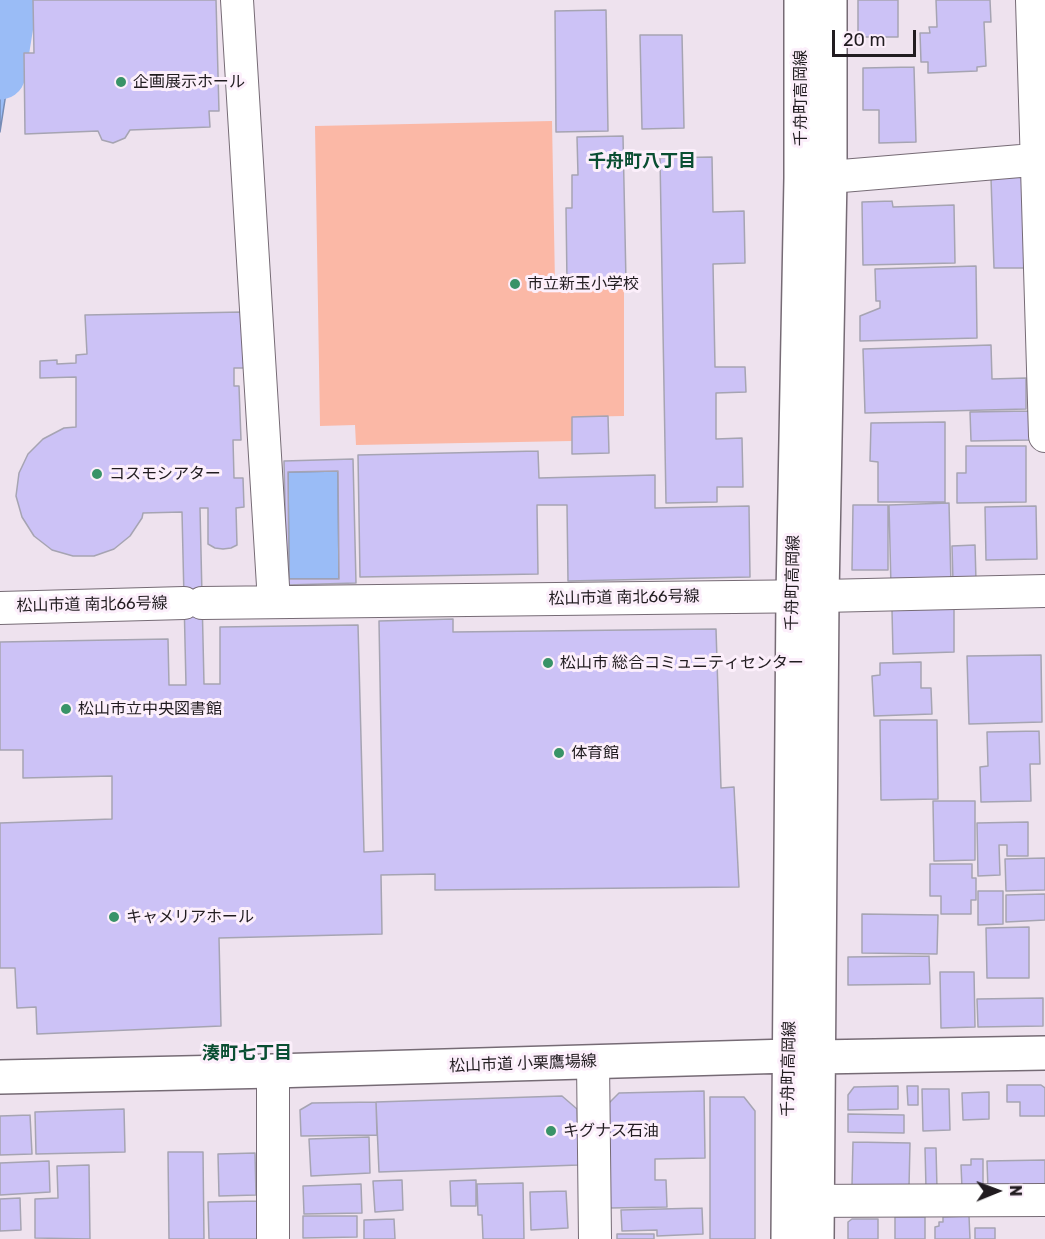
<!DOCTYPE html>
<html>
<head>
<meta charset="utf-8">
<style>
  body { margin:0 }
  #map { position:relative; width:1045px; height:1239px; overflow:hidden; background:#eee2ee; font-family:Rubik,sans-serif }
  canvas { display:block }
  .north { position:absolute; left:967px; top:1161px; width:60px; height:60px; -webkit-text-stroke:4px #fceffb; paint-order:stroke; rotate:89deg; font-size:16px; font-weight:700; line-height:24px; text-align:center; color:#211c20 }
  .north::after { content:''; display:block; margin:auto; width:21px; height:27px; background:#211c20; clip-path:polygon(50% 0,100% 100%,50% 72%,0 100%) }
  .scale { position:absolute; left:832px; top:30px; width:84px; height:27px; box-sizing:border-box; border:3px solid #211c20; border-top:0; padding-left:8px; font-size:18px; line-height:21px; white-space:nowrap; color:#211c20; -webkit-text-stroke:4px #fceffb; paint-order:stroke }
</style>
</head>
<body>
<div id="map">
<canvas width="1045" height="1239"></canvas>
<div class="north">N</div>
<div class="scale">20 m</div>
</div>
<script>
const g = document.querySelector('canvas').getContext('2d');
g.lineJoin = 'round';
function fill(path, color) { g.fillStyle = color; g.fill(path, 'evenodd'); }
const shape = rows => new Path2D(rows.map(r => 'M' + r).join(''));
function trace(path, color, width, dash) { g.strokeStyle = color; g.lineWidth = width; g.lineCap = dash ? 'butt' : 'round'; g.setLineDash(dash || []); g.stroke(path); }
function drawText(font, color, halo, rows, align = 'center') {
  g.font = font + ' Rubik,"Noto Sans JP",sans-serif'; g.lineWidth = 6; g.setLineDash([]); g.textBaseline = 'middle'; g.strokeStyle = halo; g.fillStyle = color; for (const [text, x, y, turn = 0] of rows) {
    g.save(); g.translate(x, y); g.rotate((+turn || 0) * Math.PI / 180); g.textAlign = isNaN(turn) ? turn : align; if (halo) g.strokeText(text, 0, 0); g.fillText(text, 0, 0); g.restore();
  }
}
fill(shape([
  [552,121,555,284,624,286,624,416,572,417,572,441,356,445,355,425,320,426,315,126]
]), '#fbb8a6');
const water = shape([
  [3,2,20,3,0,132,0,18,3,2],
  [338,471,339,579,289,579,288,472,338,471]
]);
fill(water, '#9abcf6');
trace(water, '#768cb6', 1.5);
trace(shape([
  [0,74,12,0]
]), '#9abcf6', 51);
const building = shape([
  [33,0,216,0,219,111,209,111,210,127,130,130,125,138,113,143,102,140,98,131,25,134,24,53,34,53,33,0],
  [858,0,898,0,898,37,858,37,858,0],
  [936,0,990,0,991,22,984,22,986,66,977,67,977,71,928,73,928,62,921,62,920,33,930,33,929,27,937,27,936,0],
  [606,10,608,131,556,132,555,11,606,10],
  [640,35,682,35,684,128,642,129,640,35],
  [914,67,916,142,879,143,879,110,863,110,863,68,914,67],
  [623,136,626,282,567,283,566,208,572,208,572,175,578,175,577,137,623,136],
  [712,157,713,212,744,211,745,263,713,264,715,367,745,367,746,392,716,393,716,439,742,438,743,487,717,487,717,502,666,503,660,158,712,157],
  [1024,177,1026,268,994,268,991,178,1024,177],
  [892,201,893,207,954,205,955,263,863,265,862,202,892,201],
  [976,266,977,338,860,341,860,316,880,308,880,301,876,301,875,269,976,266],
  [243,312,244,368,234,368,234,386,239,386,241,440,233,440,234,478,243,478,244,507,236,508,237,545,231,548,223,549,215,548,208,544,208,508,200,508,204,684,220,684,220,627,358,625,364,852,383,851,379,621,453,619,453,632,716,629,721,788,734,787,739,887,435,890,435,874,381,875,382,934,219,938,221,1026,37,1034,36,1007,17,1008,15,968,0,968,0,823,112,819,112,776,23,778,23,750,0,750,0,642,168,639,169,685,186,685,182,512,143,513,142,518,130,536,114,549,94,556,73,556,52,550,34,536,22,517,16,496,19,473,28,454,43,439,64,428,76,427,76,377,40,378,40,361,57,360,57,364,76,363,76,355,87,354,85,315,243,312],
  [991,345,992,379,1026,378,1026,409,865,413,863,349,991,345],
  [1030,411,1031,440,971,441,970,412,1030,411],
  [608,416,609,453,572,454,572,417,608,416],
  [945,422,945,502,878,502,878,462,870,461,871,423,945,422],
  [966,446,1026,446,1026,502,957,503,957,473,966,473,966,446],
  [538,451,539,478,655,475,655,508,749,506,750,577,568,581,567,505,537,505,538,574,360,577,358,455,538,451],
  [353,459,356,583,287,585,284,461,353,459],
  [338,471,339,579,289,579,288,472,338,471],
  [949,503,951,585,891,587,889,505,949,503],
  [853,505,888,505,888,570,852,570,853,505],
  [1036,506,1037,559,986,560,985,507,1036,506],
  [975,545,976,581,953,582,952,546,975,545],
  [954,608,954,652,893,654,892,610,954,608],
  [1041,655,1042,722,969,724,967,656,1041,655],
  [921,662,921,688,931,688,932,714,874,716,872,676,880,675,880,663,921,662],
  [880,720,937,720,938,799,881,800,880,720],
  [1039,731,1040,764,1030,764,1031,801,981,802,980,767,988,766,987,732,1039,731],
  [933,801,975,801,975,860,934,861,933,801],
  [1028,822,1028,856,1007,856,1007,845,999,845,1000,875,978,876,977,823,1028,822],
  [1045,858,1045,890,1006,891,1005,859,1045,858],
  [930,864,972,864,972,878,976,878,976,900,971,900,971,914,941,914,941,896,930,896,930,864],
  [978,891,1003,891,1003,924,978,925,978,891],
  [1045,894,1045,920,1006,922,1006,895,1045,894],
  [862,914,938,915,937,954,862,953,862,914],
  [1029,927,1029,978,987,978,986,928,1029,927],
  [929,956,930,984,848,985,848,957,929,956],
  [940,972,974,972,975,1027,941,1028,940,972],
  [1043,998,1043,1026,978,1027,977,999,1043,998],
  [1007,1085,1041,1085,1045,1088,1045,1116,1020,1116,1020,1102,1007,1102,1007,1085],
  [898,1086,898,1109,848,1110,848,1095,854,1087,898,1086],
  [907,1086,918,1086,918,1105,908,1105,907,1086],
  [922,1089,949,1089,950,1130,923,1131,922,1089],
  [704,1091,705,1158,655,1159,655,1180,666,1180,667,1207,610,1208,608,1104,619,1093,704,1091],
  [989,1092,989,1119,963,1120,962,1093,989,1092],
  [562,1096,577,1109,579,1165,379,1172,376,1102,562,1096],
  [710,1097,744,1097,755,1111,755,1239,710,1239,710,1097],
  [376,1102,377,1135,301,1136,300,1110,312,1103,376,1102],
  [124,1109,125,1152,36,1154,35,1112,124,1109],
  [848,1114,904,1115,904,1133,848,1132,848,1114],
  [30,1115,32,1154,0,1155,0,1116,30,1115],
  [369,1137,370,1173,311,1176,309,1139,369,1137],
  [853,1142,910,1143,909,1187,852,1186,853,1142],
  [925,1148,936,1148,937,1189,926,1189,925,1148],
  [168,1152,203,1152,204,1239,169,1239,168,1152],
  [255,1153,256,1195,219,1196,218,1154,255,1153],
  [971,1159,983,1159,983,1188,962,1188,961,1165,971,1165,971,1159],
  [1045,1160,1045,1189,988,1190,987,1161,1045,1160],
  [49,1161,50,1192,0,1195,0,1163,49,1161],
  [89,1165,90,1239,35,1238,35,1199,58,1198,57,1166,89,1165],
  [402,1180,403,1210,375,1212,373,1181,402,1180],
  [476,1180,476,1206,451,1206,450,1181,476,1180],
  [523,1183,524,1239,483,1239,482,1215,478,1215,477,1184,523,1183],
  [361,1184,362,1213,304,1214,303,1186,361,1184],
  [566,1191,568,1228,531,1230,530,1192,566,1191],
  [20,1198,21,1230,0,1231,0,1199,20,1198],
  [259,1201,260,1239,209,1239,208,1202,259,1201],
  [702,1208,703,1234,657,1236,657,1230,622,1231,621,1210,702,1208],
  [303,1216,357,1216,357,1237,303,1238,303,1216],
  [969,1216,970,1239,935,1239,935,1227,939,1226,939,1222,943,1222,943,1217,969,1216],
  [895,1217,925,1217,925,1239,895,1239,895,1217],
  [394,1219,395,1239,364,1239,364,1220,394,1219],
  [852,1219,878,1219,878,1239,848,1239,848,1222,852,1219],
  [975,1228,995,1228,995,1239,975,1239,975,1228],
  [617,1234,654,1234,654,1239,617,1239,617,1234]
]);
fill(building, '#ccc2f6');
trace(building, '#a6a4b2', 1.5);
const minor = shape([
  [237,0,274,602],
  [1032,0,1045,436],
  [830,177,1045,159],
  [202,603,822,596,1045,591],
  [0,608,184,603],
  [593,1062,595,1239],
  [273,1071,273,1239],
  [791,1201,1045,1200]
]);
const tertiary = shape([
  [0,1077,273,1071,789,1056,818,1057,1045,1053],
  [788,1239,793,596,801,178,801,0],
  [817,1239,822,596,830,177,830,0]
]);
trace(minor, '#766b75', 34);
trace(tertiary, '#766b75', 36);
trace(minor, '#fff', 32);
trace(tertiary, '#fff', 33);
for (const [x, y, r, color] of [
  [121,82,6,"#399368"],
  [515,284,6,"#399368"],
  [97,474,6,"#399368"],
  [548,663,6,"#399368"],
  [66,709,6,"#399368"],
  [559,753,6,"#399368"],
  [114,917,6,"#399368"],
  [551,1131,6,"#399368"]
]) { const dot = new Path2D(); dot.arc(x, y, r, 0, 2 * Math.PI); g.fillStyle = color; g.fill(dot); trace(dot, '#fceffb', 2); }
drawText('16px', '#211c20', '#fceffb', [
  ["企画展示ホール",133,82],
  ["市立新玉小学校",527,284],
  ["コスモシアター",109,474],
  ["松山市 総合コミュニティセンター",560,663],
  ["松山市立中央図書館",78,709],
  ["体育館",571,753],
  ["キャメリアホール",126,917],
  ["キグナス石油",563,1131]
], 'left');
drawText('16px', '#211c20', '#fceffb', [
  ["千舟町高岡線",801,98,-90],
  ["千舟町高岡線",793,583,-89],
  ["松山市道 南北66号線",624,598,-1],
  ["松山市道 南北66号線",92,605,-1],
  ["松山市道 小栗鷹場線",523,1064,-2],
  ["千舟町高岡線",789,1069,-89]
]);
drawText('bold 18px', '#0a4e32', '#fceffb', [
  ["千舟町八丁目",642,162],
  ["湊町七丁目",247,1054]
]);
</script>
</body>
</html>
